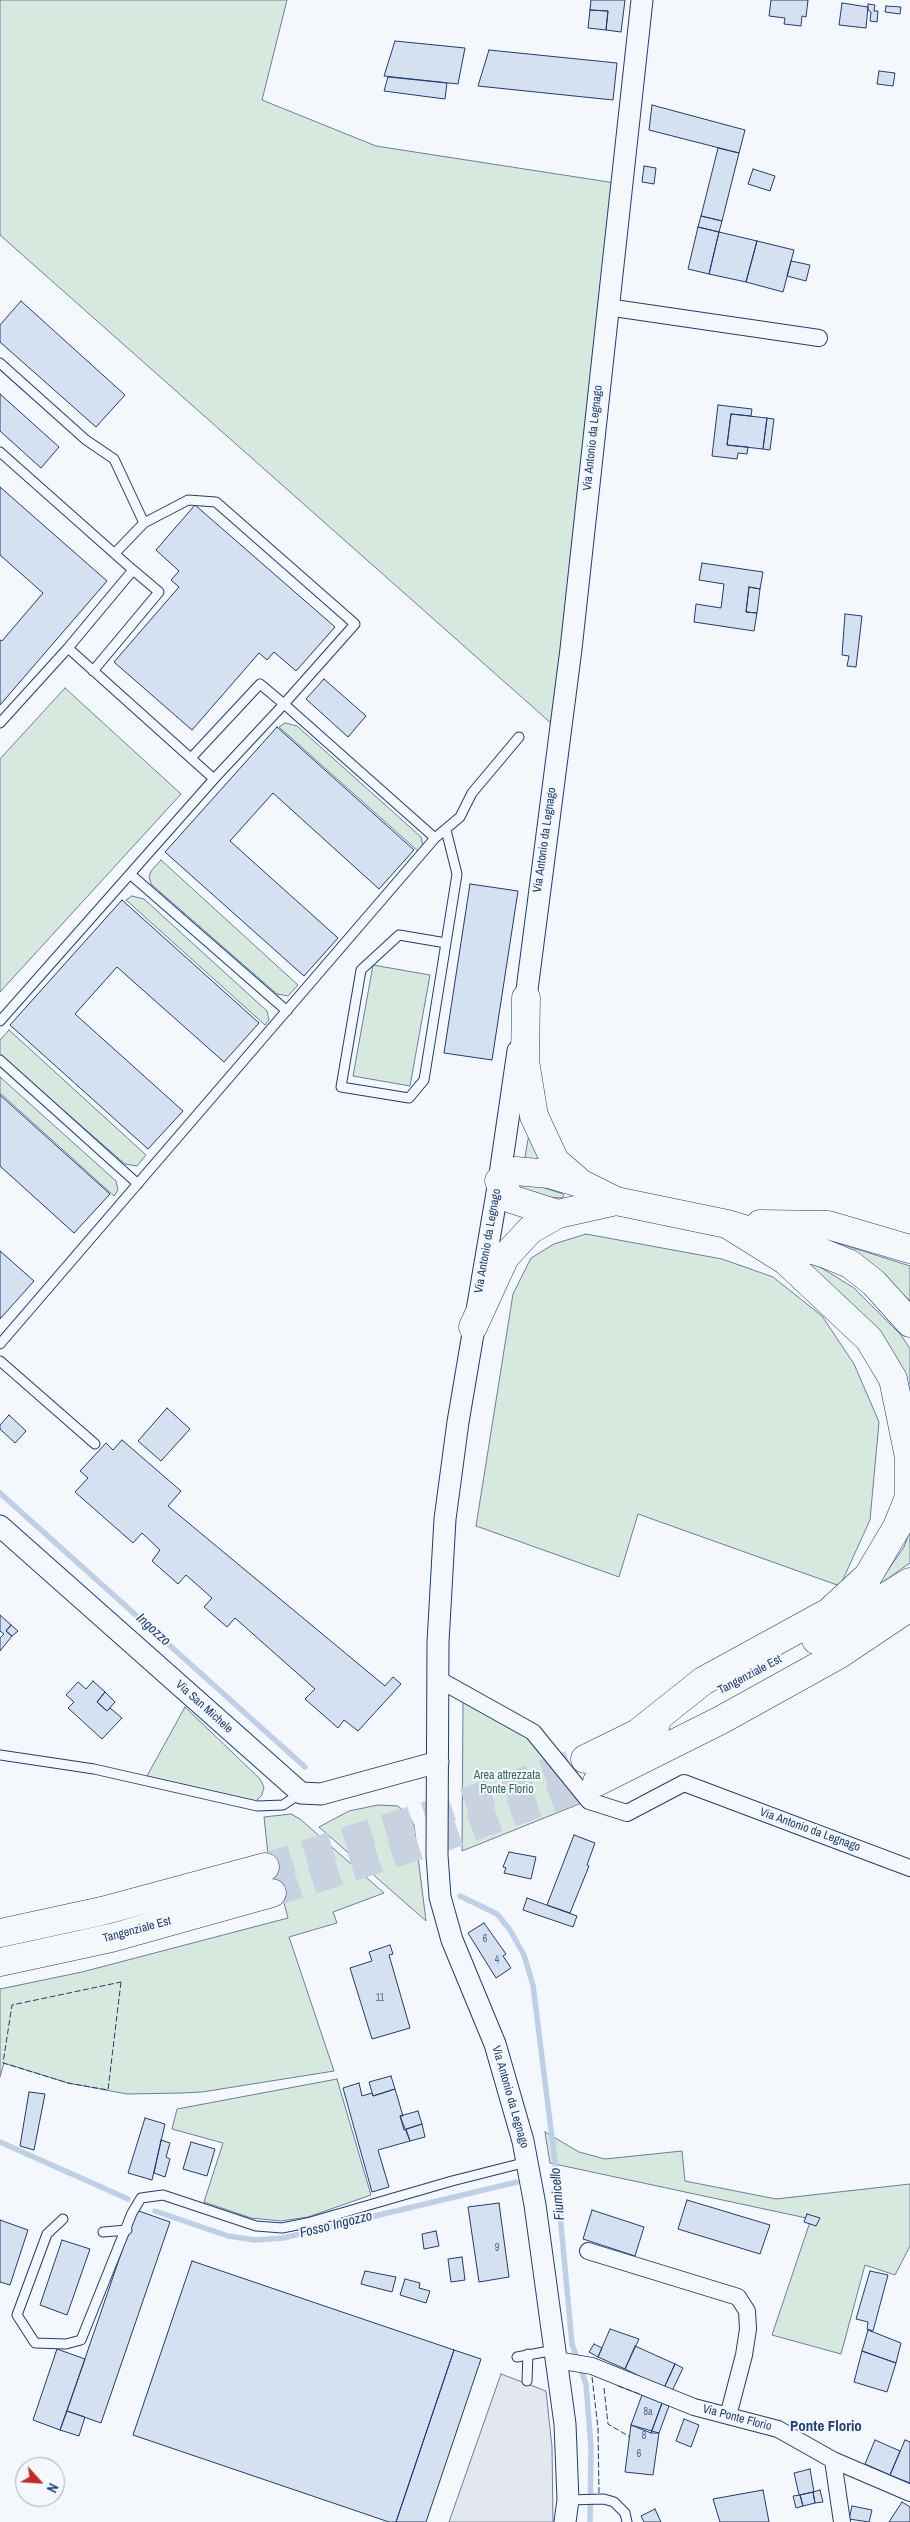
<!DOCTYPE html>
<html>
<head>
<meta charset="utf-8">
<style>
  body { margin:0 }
  #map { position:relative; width:910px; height:2522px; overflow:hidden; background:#f4f7fb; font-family:"Archivo Narrow",sans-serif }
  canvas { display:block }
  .north { position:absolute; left:15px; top:2457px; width:50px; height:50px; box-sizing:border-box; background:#f4f7fb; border:1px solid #9eadc5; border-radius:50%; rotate:116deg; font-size:14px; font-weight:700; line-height:20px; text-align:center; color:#1d3f73 }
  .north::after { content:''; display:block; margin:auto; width:18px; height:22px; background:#c62828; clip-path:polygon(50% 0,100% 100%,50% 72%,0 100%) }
</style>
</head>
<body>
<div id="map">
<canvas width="910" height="2522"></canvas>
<div class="north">N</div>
</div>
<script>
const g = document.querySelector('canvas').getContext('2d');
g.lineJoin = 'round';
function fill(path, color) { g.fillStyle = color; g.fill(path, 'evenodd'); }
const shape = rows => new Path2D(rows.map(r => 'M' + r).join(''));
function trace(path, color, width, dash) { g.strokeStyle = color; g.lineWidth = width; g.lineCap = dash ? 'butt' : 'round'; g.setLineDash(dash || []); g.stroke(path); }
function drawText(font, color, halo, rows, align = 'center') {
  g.font = font + ' "Archivo Narrow",sans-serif'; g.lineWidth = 4; g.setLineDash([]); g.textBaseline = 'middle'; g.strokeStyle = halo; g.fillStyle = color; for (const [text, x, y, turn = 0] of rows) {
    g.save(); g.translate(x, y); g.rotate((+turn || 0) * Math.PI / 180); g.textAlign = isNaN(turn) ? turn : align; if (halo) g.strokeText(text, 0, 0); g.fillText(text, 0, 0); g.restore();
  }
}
const green = shape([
  [0,0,287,0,262,100,376,146,615,183,552,724,0,235,0,0],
  [65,688,181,794,0,992,0,759,65,688],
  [285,723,297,726,421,837,423,846,419,852,279,727,285,723],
  [161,860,298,985,288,996,277,994,151,884,149,877,151,871,161,860],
  [132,896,144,899,267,1011,269,1020,265,1025,126,900,132,896],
  [373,965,430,975,410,1086,353,1076,373,965],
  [9,1030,146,1155,137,1166,125,1164,0,1055,0,1040,9,1030],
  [0,1077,116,1181,118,1190,114,1196,0,1093,0,1077],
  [529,1134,549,1165,524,1162,529,1134],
  [530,1183,563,1194,564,1196,562,1198,528,1196,519,1189,524,1184,530,1183],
  [586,1234,722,1259,773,1277,822,1316,854,1364,879,1422,870,1520,840,1586,638,1514,619,1577,476,1526,513,1294,531,1258,554,1244,586,1234],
  [838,1243,910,1266,910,1301,889,1281,838,1243],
  [799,1259,820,1267,854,1288,901,1335,910,1349,910,1399,878,1336,851,1303,799,1259],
  [910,1531,910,1563,877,1586,904,1547,910,1531],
  [463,1702,526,1736,584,1802,462,1851,463,1702],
  [185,1707,260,1779,264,1787,262,1795,256,1801,147,1776,185,1707],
  [378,1805,398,1806,409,1816,414,1825,426,1921,319,1827,349,1811,378,1805],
  [291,1814,300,1819,384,1893,333,1912,337,1923,289,1937,334,2071,202,2092,182,2093,127,2094,68,2083,4,2063,0,2077,0,1989,82,1972,288,1918,277,1876,268,1855,264,1817,291,1814],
  [337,2079,371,2195,308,2217,281,2221,251,2218,204,2202,223,2143,172,2129,177,2109,337,2079],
  [545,2132,579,2152,605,2159,682,2151,685,2181,776,2199,910,2184,910,2246,895,2275,865,2265,841,2354,772,2335,811,2219,550,2163,545,2132]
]);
fill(green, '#d7e8df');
trace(green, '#687fa3', 1);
const parking = shape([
  [501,2374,546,2391,552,2447,553,2522,449,2522,501,2374]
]);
fill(parking, '#e3e8f0');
trace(parking, '#687fa3', 1);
trace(shape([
  [0,1493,305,1767],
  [460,1896,497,1914,510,1930,524,1955,533,1985,556,2170,572,2344,586,2384,591,2447,590,2522],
  [0,2142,128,2199],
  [155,2211,228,2236,255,2240,283,2238,517,2182]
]), '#bed0e5', 5.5);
const building = shape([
  [591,0,625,0,621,32,606,30,608,11,590,10,591,0],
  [771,0,808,0,806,17,802,16,801,26,784,24,785,18,769,16,771,0],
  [842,3,868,7,866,28,839,25,842,3],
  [868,4,875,5,874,11,878,11,877,22,870,21,871,12,868,10,868,4],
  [886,6,901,7,900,14,885,12,886,6],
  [590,10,608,11,606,30,588,28,590,10],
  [395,41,465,48,458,84,384,76,395,41],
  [489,50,617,63,613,100,478,86,489,50],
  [879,71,895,73,893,86,877,84,879,71],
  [388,77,447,83,445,99,384,91,388,77],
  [652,105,745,130,739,153,649,130,652,105],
  [718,148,739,153,722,221,701,216,718,148],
  [644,166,656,168,654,184,642,182,644,166],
  [753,169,775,176,770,191,748,184,753,169],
  [701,216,722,221,719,232,698,227,701,216],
  [698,227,719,232,709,274,688,269,698,227],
  [719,232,757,241,746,282,709,274,719,232],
  [757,241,794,250,783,292,746,282,757,241],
  [791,261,810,265,806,281,787,276,791,261],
  [21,301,125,395,96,427,0,342,0,325,21,301],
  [0,394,59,447,41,468,0,431,0,394],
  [718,405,752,409,751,416,731,414,727,445,748,447,747,454,738,453,737,459,712,456,718,405],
  [731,414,767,418,763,449,727,445,731,414],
  [767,418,774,419,770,450,763,449,767,418],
  [0,487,107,581,0,705,0,640,2,641,43,593,0,555,0,487],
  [195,505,335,627,296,671,274,652,267,660,259,653,192,730,114,662,179,587,171,580,179,571,156,550,195,505],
  [702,563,763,572,760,589,749,587,746,612,757,613,754,631,694,622,696,604,721,608,724,584,699,580,702,563],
  [749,587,760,589,757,613,746,612,749,587],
  [845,614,862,616,856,667,847,666,849,656,842,655,845,614],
  [324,679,366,716,348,737,306,699,324,679],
  [277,727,414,850,379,889,273,793,230,841,338,938,304,976,165,852,277,727],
  [470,884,518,891,492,1060,444,1053,470,884],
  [122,900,259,1023,224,1062,117,967,75,1014,183,1111,148,1149,10,1025,122,900],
  [0,1095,110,1194,74,1233,0,1166,0,1095],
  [0,1251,34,1281,0,1319,0,1251],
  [167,1408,190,1429,161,1461,138,1441,167,1408],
  [9,1415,26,1431,15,1443,0,1429,0,1425,9,1415],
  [122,1440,181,1491,168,1506,385,1686,393,1677,401,1684,358,1731,344,1720,338,1728,305,1699,315,1689,235,1618,227,1627,204,1607,212,1598,186,1575,178,1584,152,1561,160,1550,142,1533,133,1543,75,1492,88,1478,80,1471,106,1443,113,1450,122,1440],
  [0,1615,11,1625,6,1631,12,1636,0,1651,0,1638,4,1634,0,1631,0,1615],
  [11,1625,18,1631,12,1636,6,1631,11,1625],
  [93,1681,105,1692,97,1702,107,1711,110,1708,122,1718,102,1739,68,1708,74,1702,66,1695,78,1682,86,1689,93,1681],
  [105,1692,115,1702,107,1711,97,1702,105,1692],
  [574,1835,595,1843,587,1865,589,1866,570,1913,547,1905,574,1835],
  [509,1852,536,1857,531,1879,504,1873,506,1868,503,1867,509,1852],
  [527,1898,577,1916,573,1927,523,1910,527,1898],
  [484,1923,506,1954,503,1956,511,1968,496,1978,468,1933,484,1923],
  [390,1945,393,1954,389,1955,410,2028,372,2039,350,1968,372,1961,369,1952,390,1945],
  [391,2076,395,2089,373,2096,369,2082,391,2076],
  [359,2083,362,2096,372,2093,373,2096,395,2089,403,2116,400,2116,410,2141,378,2150,389,2187,372,2192,343,2088,359,2083],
  [29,2092,45,2094,34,2150,20,2146,29,2092],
  [418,2111,422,2124,404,2130,400,2116,418,2111],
  [145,2118,165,2124,152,2180,128,2173,145,2118],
  [422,2124,425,2137,410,2141,406,2129,422,2124],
  [161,2140,170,2143,166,2157,170,2159,165,2177,154,2173,161,2140],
  [191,2142,215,2149,207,2176,183,2169,191,2142],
  [687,2200,770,2225,760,2254,678,2229,687,2200],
  [499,2203,509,2277,479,2282,468,2207,499,2203],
  [136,2210,170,2222,101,2423,67,2411,136,2210],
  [592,2210,644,2227,635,2256,583,2239,592,2210],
  [807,2214,820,2218,816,2226,804,2222,807,2214],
  [0,2220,28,2230,10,2285,0,2282,0,2220],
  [436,2231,439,2246,424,2249,422,2234,436,2231],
  [62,2240,90,2249,67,2315,40,2305,62,2240],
  [462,2257,465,2280,451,2282,448,2259,462,2257],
  [192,2261,454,2350,396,2522,389,2522,133,2435,192,2261],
  [365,2271,396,2277,392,2292,361,2284,365,2271],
  [870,2271,888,2275,873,2331,867,2329,868,2322,856,2319,870,2271],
  [405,2279,420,2283,419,2288,430,2291,426,2303,400,2295,405,2279],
  [610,2329,639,2339,625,2369,598,2357,610,2329],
  [868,2330,901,2343,896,2363,862,2351,868,2330],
  [594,2344,602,2348,598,2357,589,2352,594,2344],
  [635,2346,675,2364,664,2388,625,2369,635,2346],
  [57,2349,85,2359,60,2430,33,2420,57,2349],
  [454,2350,481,2359,426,2522,396,2522,454,2350],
  [862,2351,896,2363,887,2392,854,2382,862,2351],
  [675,2364,683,2368,672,2391,664,2388,675,2364],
  [642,2395,662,2403,651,2433,631,2425,642,2395],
  [662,2403,669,2406,659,2433,651,2433,662,2403],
  [67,2411,85,2417,79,2436,60,2430,67,2411],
  [684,2419,699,2425,691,2447,676,2441,684,2419],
  [631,2425,659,2433,653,2475,625,2472,631,2425],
  [875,2440,900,2451,890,2475,865,2464,875,2440],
  [905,2440,910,2442,910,2483,890,2475,905,2440],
  [810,2469,814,2492,799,2495,794,2473,810,2469],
  [763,2490,769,2522,720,2522,713,2499,763,2490],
  [820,2490,823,2502,815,2503,813,2492,820,2490],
  [813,2492,815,2503,803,2506,800,2495,813,2492],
  [800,2495,803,2506,796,2508,793,2496,800,2495],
  [902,2502,910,2507,910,2522,889,2522,902,2502],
  [852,2506,872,2510,869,2522,849,2519,852,2506],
  [655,2509,661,2522,644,2522,641,2516,655,2509]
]);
fill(building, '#d5e0f0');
trace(building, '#1d3f73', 1);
trace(shape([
  [265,1867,434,1813,585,1759],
  [272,1893,436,1840,597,1782]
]), '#c9d2e0', 28, [28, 14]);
const service = shape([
  [0,363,86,440,114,459,144,523],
  [0,452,133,570],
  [115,553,144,523,188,500,216,502,355,624,284,704,435,838],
  [68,648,214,779],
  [0,723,68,648,133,570,159,592,93,671],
  [446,830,457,874,446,943,424,1080,409,1098,341,1087,361,970,399,935,446,943],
  [130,874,287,1011],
  [0,1021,214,779,284,704,260,684,191,758],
  [0,1060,138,1184],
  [0,1344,435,838,460,817,472,793,519,737],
  [0,1361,95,1444],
  [0,1755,94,1769,257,1806,283,1805,301,1793],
  [63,2219,47,2234,17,2315,35,2343,66,2344,81,2340,132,2213,141,2198,163,2195,256,2226,282,2228,307,2223,452,2181,527,2162],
  [103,2232,127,2230],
  [517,2357,555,2350],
  [527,2381,528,2354],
  [568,2500,604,2499,614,2502,625,2513,627,2522]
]);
const minor = shape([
  [607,307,819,338],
  [438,1679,533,1732,589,1801,627,1813,684,1783,910,1868],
  [588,2251,738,2297,747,2311,748,2329,744,2355,728,2416],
  [557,2360,592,2366,694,2407,778,2429,833,2460,910,2493],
  [833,2460,842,2522]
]);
const tertiary = shape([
  [524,1013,571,649,642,0],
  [518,1051,499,1181,458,1422,445,1519,438,1642,437,1855,440,1897,452,1940,495,2044,523,2141,535,2205,565,2424,568,2500,565,2522],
  [0,1526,301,1793,321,1794,438,1762]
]);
const trunk = shape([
  [526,998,525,1061,534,1116,555,1161,577,1180],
  [558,1214,511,1199,499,1181,516,1171,549,1174,580,1183,616,1201,727,1224,823,1253,850,1264,874,1283,910,1323],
  [760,1224,828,1225,910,1249],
  [473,1327,505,1257,530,1230,558,1214,616,1201],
  [816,1640,910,1582],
  [639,1732,703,1681,829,1612,868,1576,897,1527,909,1497,909,1457,893,1379,869,1339,786,1261,727,1224],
  [585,1759,656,1724],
  [597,1782,721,1720,840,1654,910,1607],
  [0,1933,102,1911,265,1867],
  [0,1962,111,1938,272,1893]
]);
trace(service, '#1d3f73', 11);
trace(minor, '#1d3f73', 18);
trace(tertiary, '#1d3f73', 23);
trace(trunk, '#1d3f73', 29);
trace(service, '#f4f7fb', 9);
trace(minor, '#f4f7fb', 16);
trace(tertiary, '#f4f7fb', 21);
trace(trunk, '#f4f7fb', 28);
trace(shape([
  [121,1982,108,2090,68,2083,3,2063,12,2005,121,1982],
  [592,2377,598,2428,599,2493],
  [618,2386,642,2395],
  [604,2388,608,2424,630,2437]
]), '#1d3f73', 1, [6, 2.5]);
drawText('10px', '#4b6792', null, [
  ["6",485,1939],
  ["4",497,1960],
  ["11",380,1998],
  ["9",497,2248],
  ["8a",648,2412],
  ["8",644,2436],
  ["6",639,2454]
]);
drawText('12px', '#1d3f73', '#f4f7fb', [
  ["Via Antonio da Legnago",593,438,-84],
  ["Via Antonio da Legnago",545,840,-82],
  ["Via Antonio da Legnago",488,1241,-80],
  ["Tangenziale Est",750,1675,-28],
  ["Via San Michele",204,1707,42],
  ["Via Antonio da Legnago",810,1830,20],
  ["Tangenziale Est",137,1930,-15],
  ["Via Antonio da Legnago",510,2097,74],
  ["Via Ponte Florio",737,2418,15]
]);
drawText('12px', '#2c6c60', '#f4f7fb', [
  ["Area attrezzata",507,1776],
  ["Ponte Florio",507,1790]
]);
drawText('italic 14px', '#1d3f73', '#f4f7fb', [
  ["Ingozzo",153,1630,42],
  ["Fiumicello",558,2194,-95],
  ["Fosso Ingozzo",336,2225,-14]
]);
drawText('bold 15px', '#1d3f73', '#f4f7fb', [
  ["Ponte Florio",826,2427]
]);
</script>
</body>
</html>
